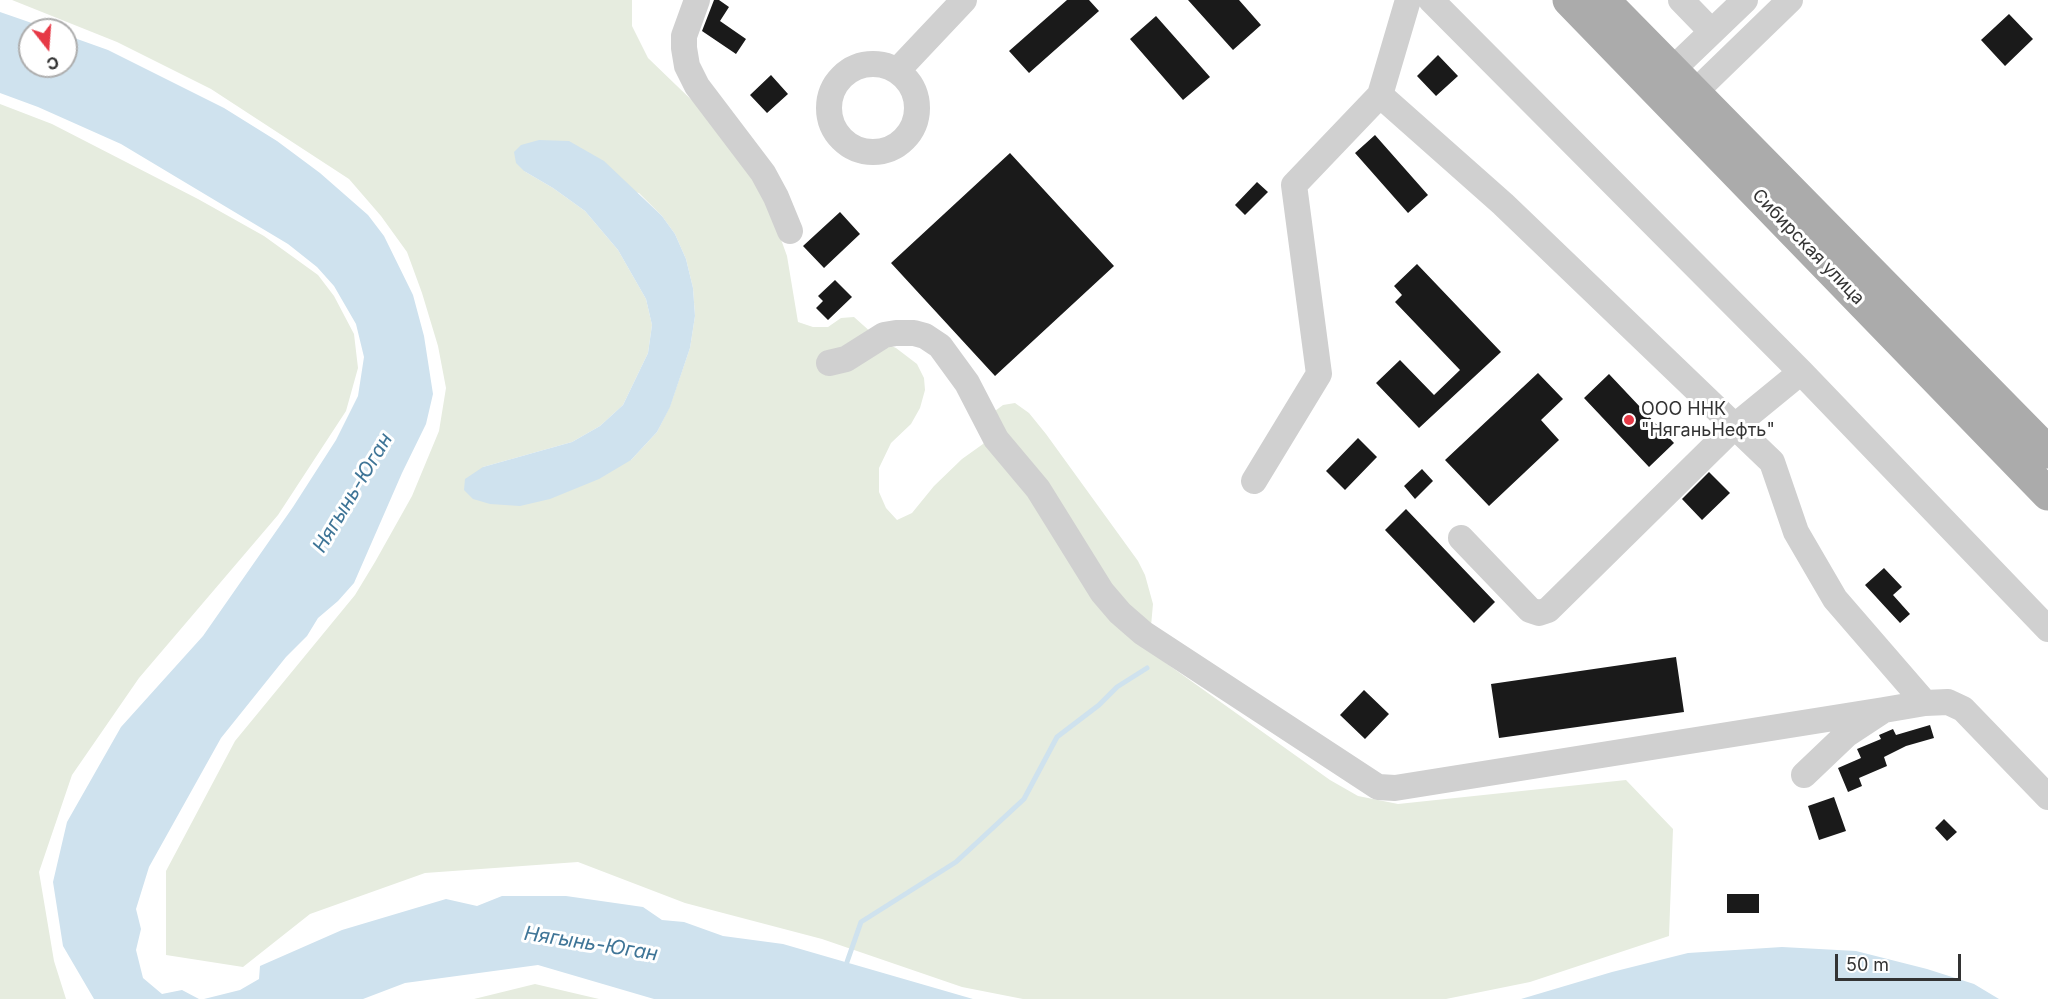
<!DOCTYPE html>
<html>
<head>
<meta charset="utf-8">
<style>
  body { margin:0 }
  #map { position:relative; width:2048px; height:999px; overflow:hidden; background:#fff; font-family:Inter,sans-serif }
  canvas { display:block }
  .north { position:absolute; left:18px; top:18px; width:60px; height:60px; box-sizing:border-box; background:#fff; border:2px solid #adadad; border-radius:50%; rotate:163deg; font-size:16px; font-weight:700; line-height:24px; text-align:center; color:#333 }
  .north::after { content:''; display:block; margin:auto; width:21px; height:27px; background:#e63946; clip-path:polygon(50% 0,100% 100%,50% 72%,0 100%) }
  .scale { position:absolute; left:1835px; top:954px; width:126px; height:27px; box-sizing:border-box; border:3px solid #333; border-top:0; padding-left:8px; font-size:18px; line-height:21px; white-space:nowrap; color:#333; -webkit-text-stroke:4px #fff; paint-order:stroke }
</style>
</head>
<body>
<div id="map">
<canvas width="2048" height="999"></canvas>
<div class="north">С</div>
<div class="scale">50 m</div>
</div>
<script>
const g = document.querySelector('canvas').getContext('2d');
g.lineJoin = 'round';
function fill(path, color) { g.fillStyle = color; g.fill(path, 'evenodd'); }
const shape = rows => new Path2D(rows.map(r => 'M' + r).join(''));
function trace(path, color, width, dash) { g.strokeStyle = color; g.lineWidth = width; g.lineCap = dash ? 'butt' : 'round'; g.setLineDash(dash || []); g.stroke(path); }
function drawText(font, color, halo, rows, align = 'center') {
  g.font = font + ' Inter,sans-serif'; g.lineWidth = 6; g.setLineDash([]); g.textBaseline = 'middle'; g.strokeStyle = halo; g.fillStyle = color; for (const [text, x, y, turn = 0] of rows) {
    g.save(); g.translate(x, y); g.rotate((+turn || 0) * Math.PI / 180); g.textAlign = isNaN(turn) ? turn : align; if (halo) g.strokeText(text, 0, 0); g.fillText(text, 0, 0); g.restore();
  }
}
fill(shape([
  [12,0,632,0,632,26,648,58,704,112,752,178,770,209,787,256,798,322,813,327,828,327,841,318,854,317,882,342,896,348,917,364,924,378,925,390,920,408,911,424,891,443,879,468,879,492,886,508,897,520,912,513,934,486,962,459,983,444,999,427,995,411,1003,405,1015,403,1029,413,1046,434,1138,561,1145,575,1153,604,1151,626,1156,656,1330,780,1358,796,1398,804,1626,780,1673,829,1669,936,1530,982,1446,999,1023,999,962,987,822,939,685,903,578,862,425,873,310,914,243,967,166,955,166,871,235,741,355,595,375,562,412,496,439,431,446,388,438,346,422,293,407,252,381,216,349,179,211,89,117,42],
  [524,171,639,193,662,216,675,234,686,259,693,288,695,316,690,348,670,406,657,432,631,460,483,467,572,442,600,426,623,405,648,353,652,325,646,299,618,250,585,211,553,188],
  [0,104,52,124,198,199,264,236,318,275,334,296,354,334,358,368,346,411,278,515,139,678,72,775,39,872,54,961,66,999,0,999],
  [535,984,599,999,474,999]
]), '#e6ecdf');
fill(shape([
  [0,12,52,30,30,30,30,66,66,66,66,35,108,50,224,108,277,141,320,173,368,215,384,236,413,295,424,336,433,394,426,424,402,473,354,583,338,601,318,618,307,636,286,657,221,738,149,867,136,909,141,929,136,950,143,978,162,994,182,990,199,999,94,999,63,946,53,882,67,822,121,727,203,636,293,507,336,440,358,396,364,357,356,324,334,286,317,267,288,244,121,144,38,107,0,93],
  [539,140,569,141,604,161,662,216,675,234,686,259,693,288,695,316,690,348,670,407,657,432,631,460,599,479,550,499,520,506,490,504,473,499,464,490,465,479,483,467,572,442,600,426,623,405,648,353,652,325,646,299,618,250,585,211,553,188,524,171,516,163,514,152,521,145],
  [502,896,566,896,643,907,662,920,684,922,723,936,783,944,973,999,654,999,538,965,405,983,363,999,204,999,240,990,259,979,260,966,342,930,446,899,477,906],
  [1782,947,1856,951,1927,969,1974,984,1999,999,1521,999,1612,972,1688,953]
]), '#cfe2ee');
trace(shape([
  [847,962,861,922,956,862,1024,799,1057,737,1099,705,1117,687,1147,668]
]), '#cfe2ee', 5);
fill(shape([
  [714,0,719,0,729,7,720,21,746,39,736,54,702,31],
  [1067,0,1089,0,1099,11,1029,73,1009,51],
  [1188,0,1239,0,1261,25,1233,50],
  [2009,14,2033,39,2005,66,1981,40],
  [1156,16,1210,77,1183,100,1130,39],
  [1438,55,1458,76,1436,96,1417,76],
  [771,75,788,94,767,113,750,95],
  [1375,135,1428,195,1408,213,1355,153],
  [1010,153,1114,266,995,376,891,263],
  [1257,182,1268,192,1245,215,1235,205],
  [840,212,860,234,824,268,803,246],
  [1417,264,1501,352,1419,428,1376,383,1400,360,1434,395,1460,370,1395,302,1402,295,1394,286],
  [835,280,852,297,828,320,816,308,823,301,818,296],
  [1538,373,1563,399,1541,420,1559,440,1489,506,1445,460],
  [1609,374,1674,443,1649,467,1584,398],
  [1358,438,1377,457,1345,490,1326,471],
  [1422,469,1433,481,1415,499,1404,486],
  [1709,472,1730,493,1702,520,1682,499],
  [1406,509,1495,602,1474,623,1385,530],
  [1884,568,1902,587,1893,595,1910,614,1900,623,1865,585],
  [1676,657,1684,712,1499,738,1491,684],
  [1364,690,1389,714,1365,739,1340,715],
  [1930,725,1934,738,1906,746,1884,757,1887,766,1859,778,1862,786,1848,792,1838,768,1861,758,1857,749,1881,739,1879,735,1893,729,1896,735],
  [1834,797,1846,831,1819,840,1808,806],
  [1944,819,1957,832,1947,841,1935,828],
  [1727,894,1759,894,1759,913,1727,913]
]), '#1a1a1a');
trace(shape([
  [697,0,684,36,684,48,687,66,697,86,763,173,776,197,790,231],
  [1431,0,1801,372,2048,629],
  [1681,0,1712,32],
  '829 108a44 44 0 1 1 88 0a44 44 0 1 1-88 0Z',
  [1672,70,1745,0],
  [897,71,964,0],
  [1694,93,1790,0],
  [1380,95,1503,204,1772,462,1796,532,1835,599,1925,703],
  [829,363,846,359,884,335,896,333,914,333,925,336,940,346,967,383,996,439,1038,489,1102,592,1120,613,1143,633,1378,787,1395,788,1884,710],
  [1254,481,1319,374,1294,185,1380,95,1408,0],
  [1461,538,1530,610,1539,613,1548,610,1735,426,1801,372],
  [1804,775,1846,735,1884,710,1925,703,1948,702,1963,709,2048,797]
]), '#d0d0d0', 26);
trace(shape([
  [1569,0,2048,494],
  [1603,0,2048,452]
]), '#ababab', 33);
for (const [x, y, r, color] of [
  [1629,420,6,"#e63946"]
]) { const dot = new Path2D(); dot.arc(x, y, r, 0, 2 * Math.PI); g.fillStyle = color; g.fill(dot); trace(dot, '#fff', 2); }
drawText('18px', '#333', '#fff', [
  ["Сибирская улица",1808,247,46]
]);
drawText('18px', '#333', '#fff', [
  ["ООО ННК",1641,410],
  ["\"НяганьНефть\"",1641,431]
], 'left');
drawText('italic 20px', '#3f7597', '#fff', [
  ["Нягынь-Юган",353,493,-59],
  ["Нягынь-Юган",591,944,9]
]);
</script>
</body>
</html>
